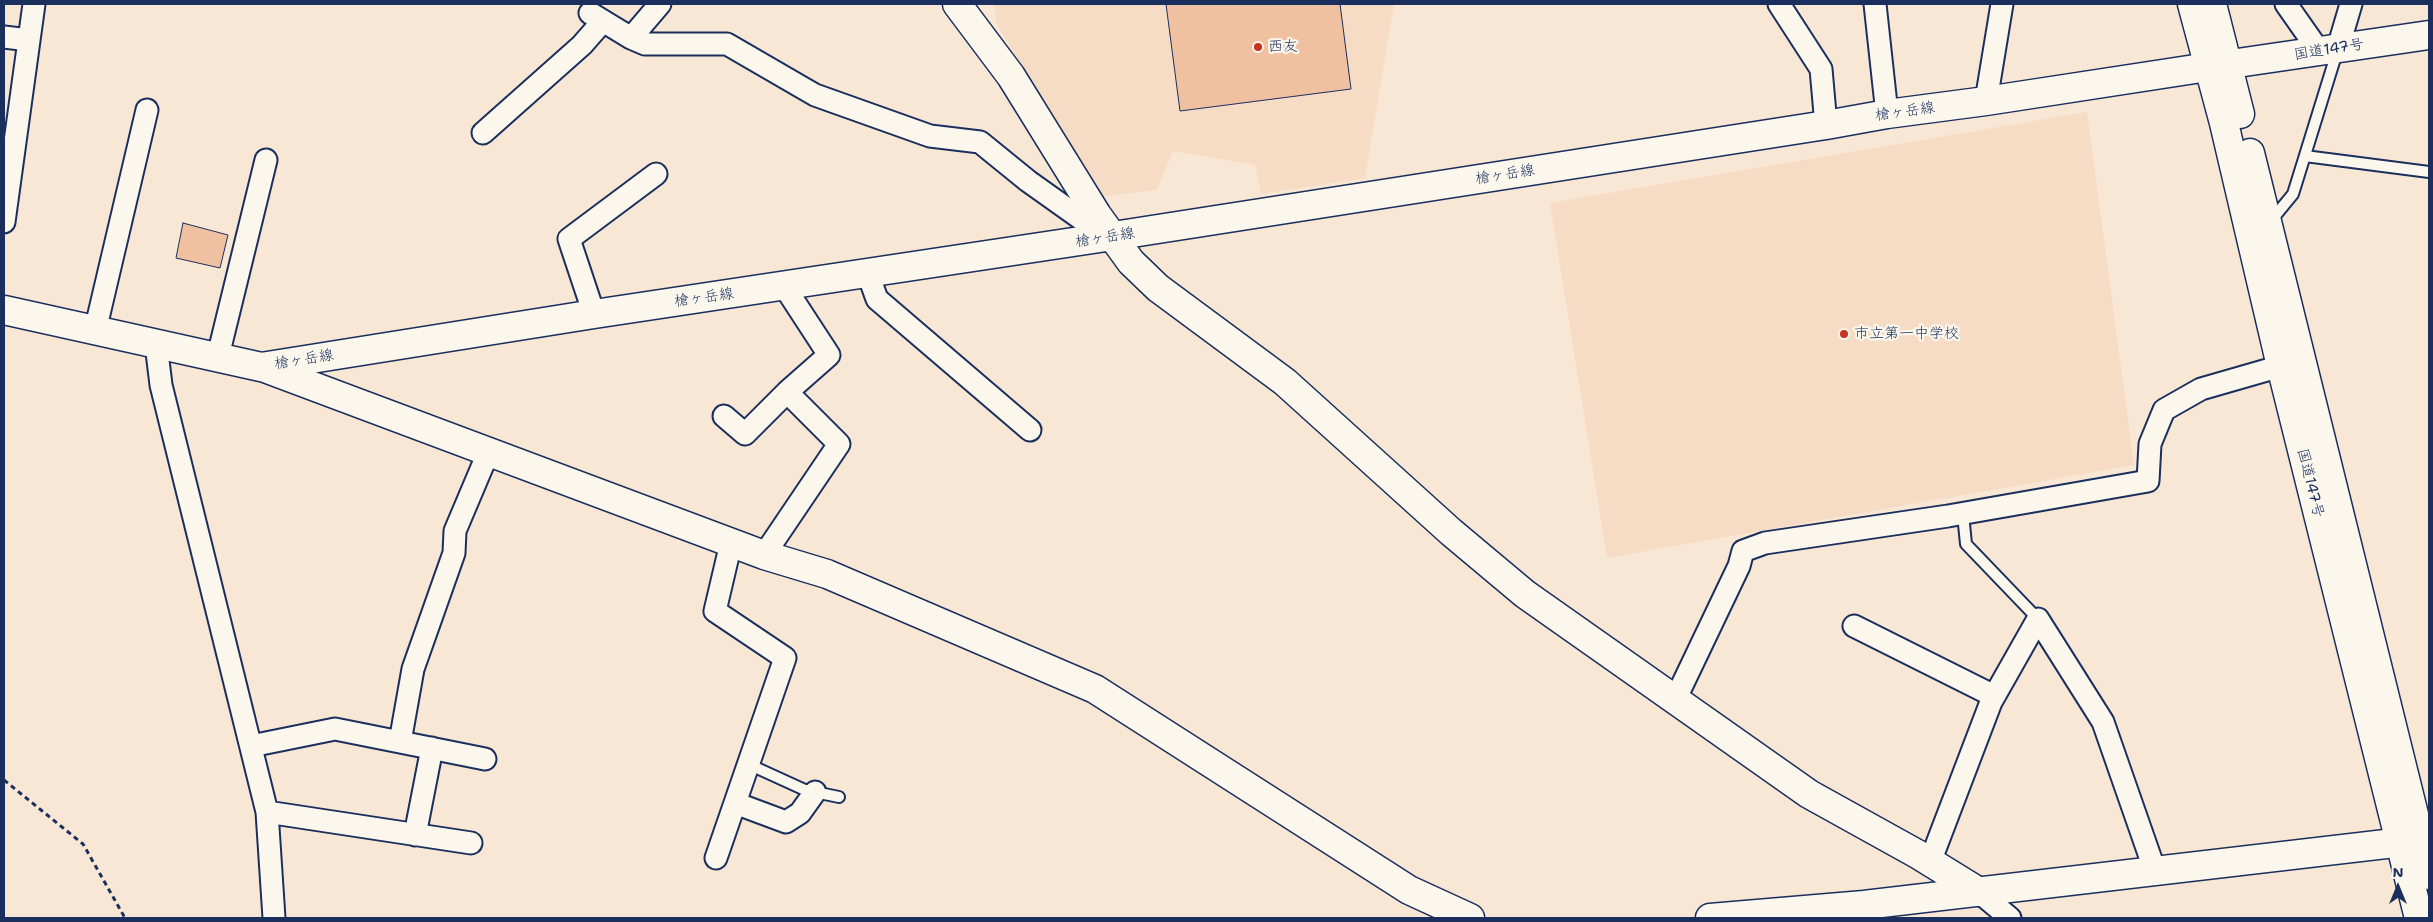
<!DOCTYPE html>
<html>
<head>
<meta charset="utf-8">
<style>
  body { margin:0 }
  #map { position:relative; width:2433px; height:922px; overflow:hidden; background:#f8e7d5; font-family:"Shantell Sans",sans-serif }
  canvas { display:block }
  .frame { position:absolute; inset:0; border:5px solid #1b2f5e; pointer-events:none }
  .north { position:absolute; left:2373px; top:862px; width:50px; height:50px; -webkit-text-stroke:4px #fbf7ec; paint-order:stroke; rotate:0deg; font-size:14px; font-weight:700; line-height:20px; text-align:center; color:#1b2f5e }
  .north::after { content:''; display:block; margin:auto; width:18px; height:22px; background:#1b2f5e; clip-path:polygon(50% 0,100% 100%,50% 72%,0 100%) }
</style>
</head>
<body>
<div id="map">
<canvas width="2433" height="922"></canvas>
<div class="frame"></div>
<div class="north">N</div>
</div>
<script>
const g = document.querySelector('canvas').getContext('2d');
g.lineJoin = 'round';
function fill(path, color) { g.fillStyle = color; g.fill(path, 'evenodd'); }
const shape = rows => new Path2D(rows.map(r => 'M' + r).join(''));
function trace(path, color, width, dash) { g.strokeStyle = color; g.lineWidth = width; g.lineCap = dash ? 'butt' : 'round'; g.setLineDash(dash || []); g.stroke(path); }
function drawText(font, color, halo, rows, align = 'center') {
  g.font = font + ' "Shantell Sans","Klee One",sans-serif'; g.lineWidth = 4.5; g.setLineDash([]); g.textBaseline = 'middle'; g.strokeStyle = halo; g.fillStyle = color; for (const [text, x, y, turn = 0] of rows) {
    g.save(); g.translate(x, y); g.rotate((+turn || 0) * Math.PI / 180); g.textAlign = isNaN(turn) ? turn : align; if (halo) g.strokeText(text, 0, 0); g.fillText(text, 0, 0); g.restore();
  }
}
fill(shape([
  [994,4,1394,4,1365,178,1261,194,1255,165,1173,151,1157,190,1103,196,997,25],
  [2087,112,2134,465,1607,558,1550,203]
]), '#f6dcc5');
const building = shape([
  [1166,4,1340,4,1351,89,1180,111,1166,4],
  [183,223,228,235,220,268,176,258,183,223]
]);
fill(building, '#f0c1a0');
trace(building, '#1b2f5e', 1);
const lane = shape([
  [2305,156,2429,172],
  [2270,222,2293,194,2337,52],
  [1963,514,1966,544,2038,619],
  [748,764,805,790,839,797]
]);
const street = shape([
  [1779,4,1821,69,1826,125],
  [1875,4,1887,114],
  [2286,4,2319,51],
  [590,13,631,38,660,4],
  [4,37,29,40],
  [631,38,645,44,727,44,815,95,930,136,980,142,1028,181,1080,218,1109,234],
  [2338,48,2351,4],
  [1986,101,2002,4],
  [483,133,582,45,603,21],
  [4,222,34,4],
  [868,274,877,299,1030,430],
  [594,314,569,239,656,174],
  [95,331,147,110],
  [156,344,161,385,267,812,274,918],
  [218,356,266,160],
  [724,416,745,434,787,392],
  [764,555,839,444,787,392,829,355,784,286],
  [1854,626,1994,696],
  [1675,700,1739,566,1743,551,1765,543,1948,516,2148,481,2150,444,2164,410,2201,389,2281,366],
  [400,742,413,669,454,553,455,531,488,453],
  [251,746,335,729,485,759],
  [735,803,786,822,800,813,815,792],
  [267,812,471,843],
  [415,835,432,748],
  [716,858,785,658,715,611,731,543],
  [1930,862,1991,702,2038,619,2103,722,2155,871],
  [1979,892,2010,918]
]);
const secondary = shape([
  [957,4,1011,76,1097,215,1131,262,1158,288,1285,382,1451,532,1525,594,1809,794,1919,855,1979,892],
  [4,310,261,367,594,314,1113,236,1826,125,1887,114,1986,101,2208,67],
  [262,367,764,555,827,574,1095,689,1409,890,1470,918],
  [1710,918,1864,905,2420,840]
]);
const highway = shape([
  [2192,4,2224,123,2281,366,2419,918],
  [2212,4,2240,114],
  [2210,67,2429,35],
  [2250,153,2429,875]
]);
trace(lane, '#1b2f5e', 14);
trace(street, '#1b2f5e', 25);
trace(secondary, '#1b2f5e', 31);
trace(highway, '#1b2f5e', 31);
trace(shape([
  [4,780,83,844,125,918]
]), '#1b2f5e', 3, [5, 4]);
trace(lane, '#fbf7ec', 10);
trace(street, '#fbf7ec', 21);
trace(secondary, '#fbf7ec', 28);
trace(highway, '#fbf7ec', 28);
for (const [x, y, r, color] of [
  [1258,47,5,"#c8321e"],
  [1844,334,5,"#c8321e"]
]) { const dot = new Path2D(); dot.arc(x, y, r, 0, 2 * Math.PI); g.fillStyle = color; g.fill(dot); trace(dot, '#fbf7ec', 2); }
drawText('15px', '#1b2f5e', '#fbf7ec', [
  ["西友",1268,47],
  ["市立第一中学校",1854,334]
], 'left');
drawText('15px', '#1b2f5e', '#fbf7ec', [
  ["国道147号",2329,50,-9],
  ["槍ヶ岳線",1905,112,-8],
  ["槍ヶ岳線",1505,175,-9],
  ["槍ヶ岳線",1105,238,-9],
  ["槍ヶ岳線",704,298,-8],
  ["槍ヶ岳線",304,360,-9],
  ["国道147号",2310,483,76]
]);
</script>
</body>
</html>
